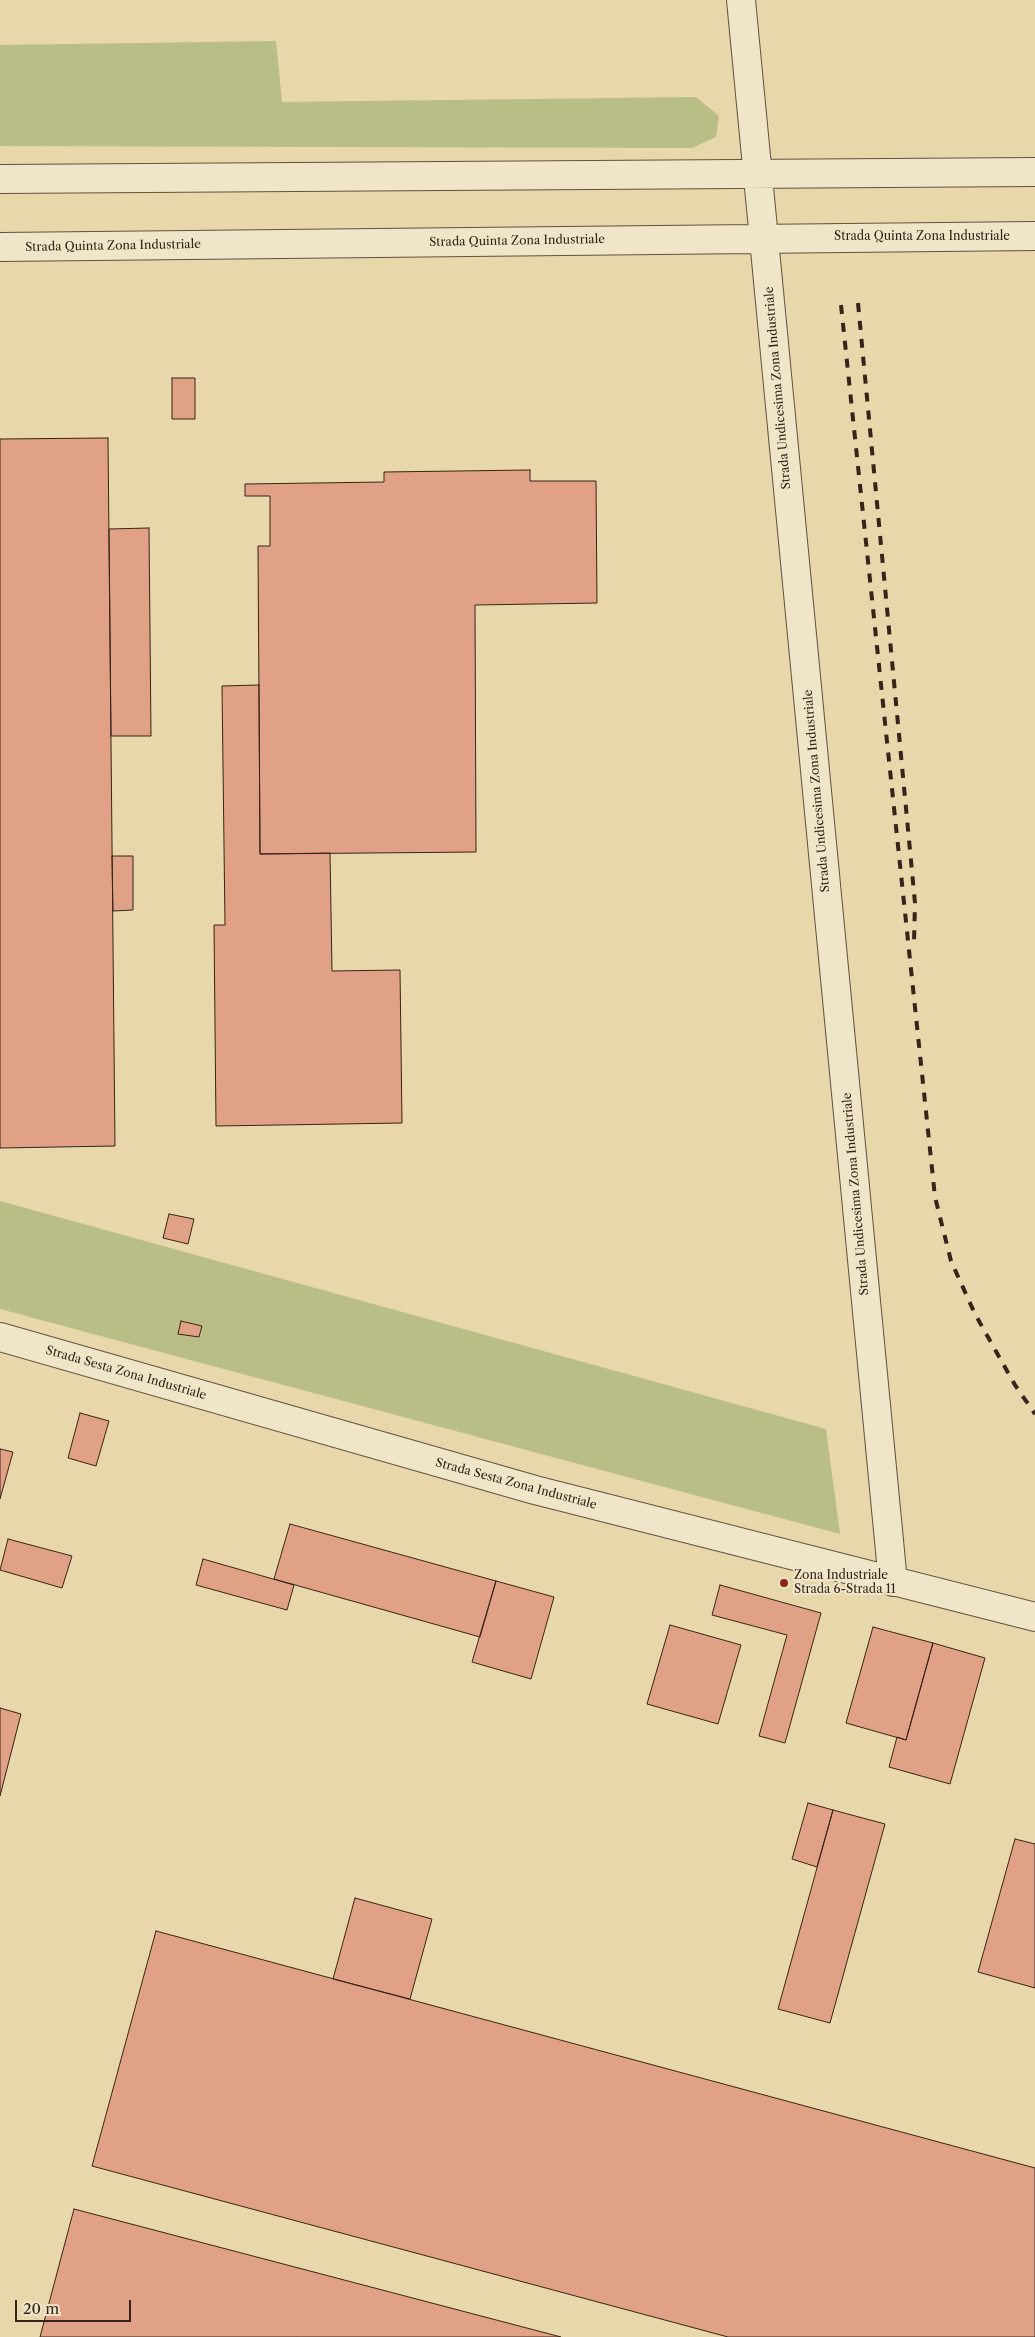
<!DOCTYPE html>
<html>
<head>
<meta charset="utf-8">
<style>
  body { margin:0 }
  #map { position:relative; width:1035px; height:2337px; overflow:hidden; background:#e7d7aa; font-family:"Libre Caslon Text",serif }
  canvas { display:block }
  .scale { position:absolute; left:15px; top:2300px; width:116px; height:22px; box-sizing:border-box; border:2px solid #36241a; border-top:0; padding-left:6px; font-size:15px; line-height:18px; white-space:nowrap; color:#36241a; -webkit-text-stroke:4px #efe5c8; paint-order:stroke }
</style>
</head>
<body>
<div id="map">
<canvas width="1035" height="2337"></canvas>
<div class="scale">20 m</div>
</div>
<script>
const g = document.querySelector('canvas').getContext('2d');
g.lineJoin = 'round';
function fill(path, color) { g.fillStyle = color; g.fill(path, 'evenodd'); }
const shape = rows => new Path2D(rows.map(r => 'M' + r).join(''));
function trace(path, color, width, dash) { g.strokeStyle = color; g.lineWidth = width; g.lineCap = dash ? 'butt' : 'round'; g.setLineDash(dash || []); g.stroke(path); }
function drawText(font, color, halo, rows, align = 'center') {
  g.font = font + ' "Libre Caslon Text",serif'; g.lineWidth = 4; g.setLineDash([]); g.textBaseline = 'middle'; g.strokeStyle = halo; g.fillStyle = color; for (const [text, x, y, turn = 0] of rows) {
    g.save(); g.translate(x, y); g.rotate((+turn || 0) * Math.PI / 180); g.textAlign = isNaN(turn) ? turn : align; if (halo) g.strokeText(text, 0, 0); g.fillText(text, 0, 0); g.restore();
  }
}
fill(shape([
  [276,41,282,102,696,97,719,116,716,137,692,148,0,146,0,45],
  [0,1201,826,1429,840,1534,0,1309]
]), '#b9bd86');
const building = shape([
  [172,378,195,378,195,419,172,419,172,378],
  [108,438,115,1146,0,1148,0,439,108,438],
  [530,470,530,481,596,481,597,603,475,605,476,852,260,854,258,546,270,546,270,496,245,496,245,484,384,482,384,472,530,470],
  [149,528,151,736,111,736,109,529,149,528],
  [259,685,260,854,330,853,332,971,400,970,402,1123,216,1126,214,925,225,925,222,686,259,685],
  [112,856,133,856,133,910,113,911,112,856],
  [169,1214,194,1219,188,1244,163,1238,169,1214],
  [181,1321,202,1326,199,1337,178,1334,181,1321],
  [80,1413,109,1421,96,1466,68,1458,80,1413],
  [0,1449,13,1452,0,1499,0,1449],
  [290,1524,496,1581,480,1637,274,1579,290,1524],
  [8,1539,72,1556,62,1588,0,1570,8,1539],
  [203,1559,294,1585,287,1610,196,1585,203,1559],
  [496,1581,554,1597,531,1679,472,1662,496,1581],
  [720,1585,821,1613,785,1743,759,1736,787,1635,712,1615,720,1585],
  [670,1625,741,1645,718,1724,647,1704,670,1625],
  [873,1627,933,1643,906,1740,846,1723,873,1627],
  [933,1643,985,1658,950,1784,889,1767,897,1737,906,1740,933,1643],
  [0,1708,21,1714,0,1796,0,1708],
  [808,1803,833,1810,817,1867,792,1859,808,1803],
  [833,1810,885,1824,830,2023,778,2009,833,1810],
  [1015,1839,1035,1844,1035,1988,978,1972,1015,1839],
  [355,1898,432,1919,410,1999,333,1979,355,1898],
  [156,1931,1035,2168,1035,2337,728,2337,92,2166,156,1931],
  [74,2209,561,2337,40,2337,74,2209]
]);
fill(building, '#e1a186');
trace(building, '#36241a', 1);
const minor = shape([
  [741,0,893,1582],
  [0,179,1035,172],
  [0,247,1035,236],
  [0,1337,535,1490,1035,1617]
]);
trace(minor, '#62513e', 30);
trace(minor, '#efe5c8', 28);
trace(shape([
  [858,303,915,903,914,942],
  [841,305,935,1197,951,1261,975,1314,1015,1385,1035,1414]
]), '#36241a', 4, [9, 9]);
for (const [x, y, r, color] of [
  [784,1583,5,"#8f2418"]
]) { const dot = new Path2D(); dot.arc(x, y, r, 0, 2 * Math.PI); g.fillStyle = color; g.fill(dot); trace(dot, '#efe5c8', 2); }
drawText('12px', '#36241a', '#efe5c8', [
  ["Strada Quinta Zona Industriale",922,237],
  ["Strada Quinta Zona Industriale",517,241,-1],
  ["Strada Quinta Zona Industriale",113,246,-1],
  ["Strada Undicesima Zona Industriale",778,388,-95],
  ["Strada Undicesima Zona Industriale",817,791,-95],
  ["Strada Undicesima Zona Industriale",856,1194,-95],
  ["Strada Sesta Zona Industriale",126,1373,16],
  ["Strada Sesta Zona Industriale",516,1484,15]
]);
drawText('12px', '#36241a', '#efe5c8', [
  ["Zona Industriale",794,1576],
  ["Strada 6-Strada 11",794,1590]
], 'left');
</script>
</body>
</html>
